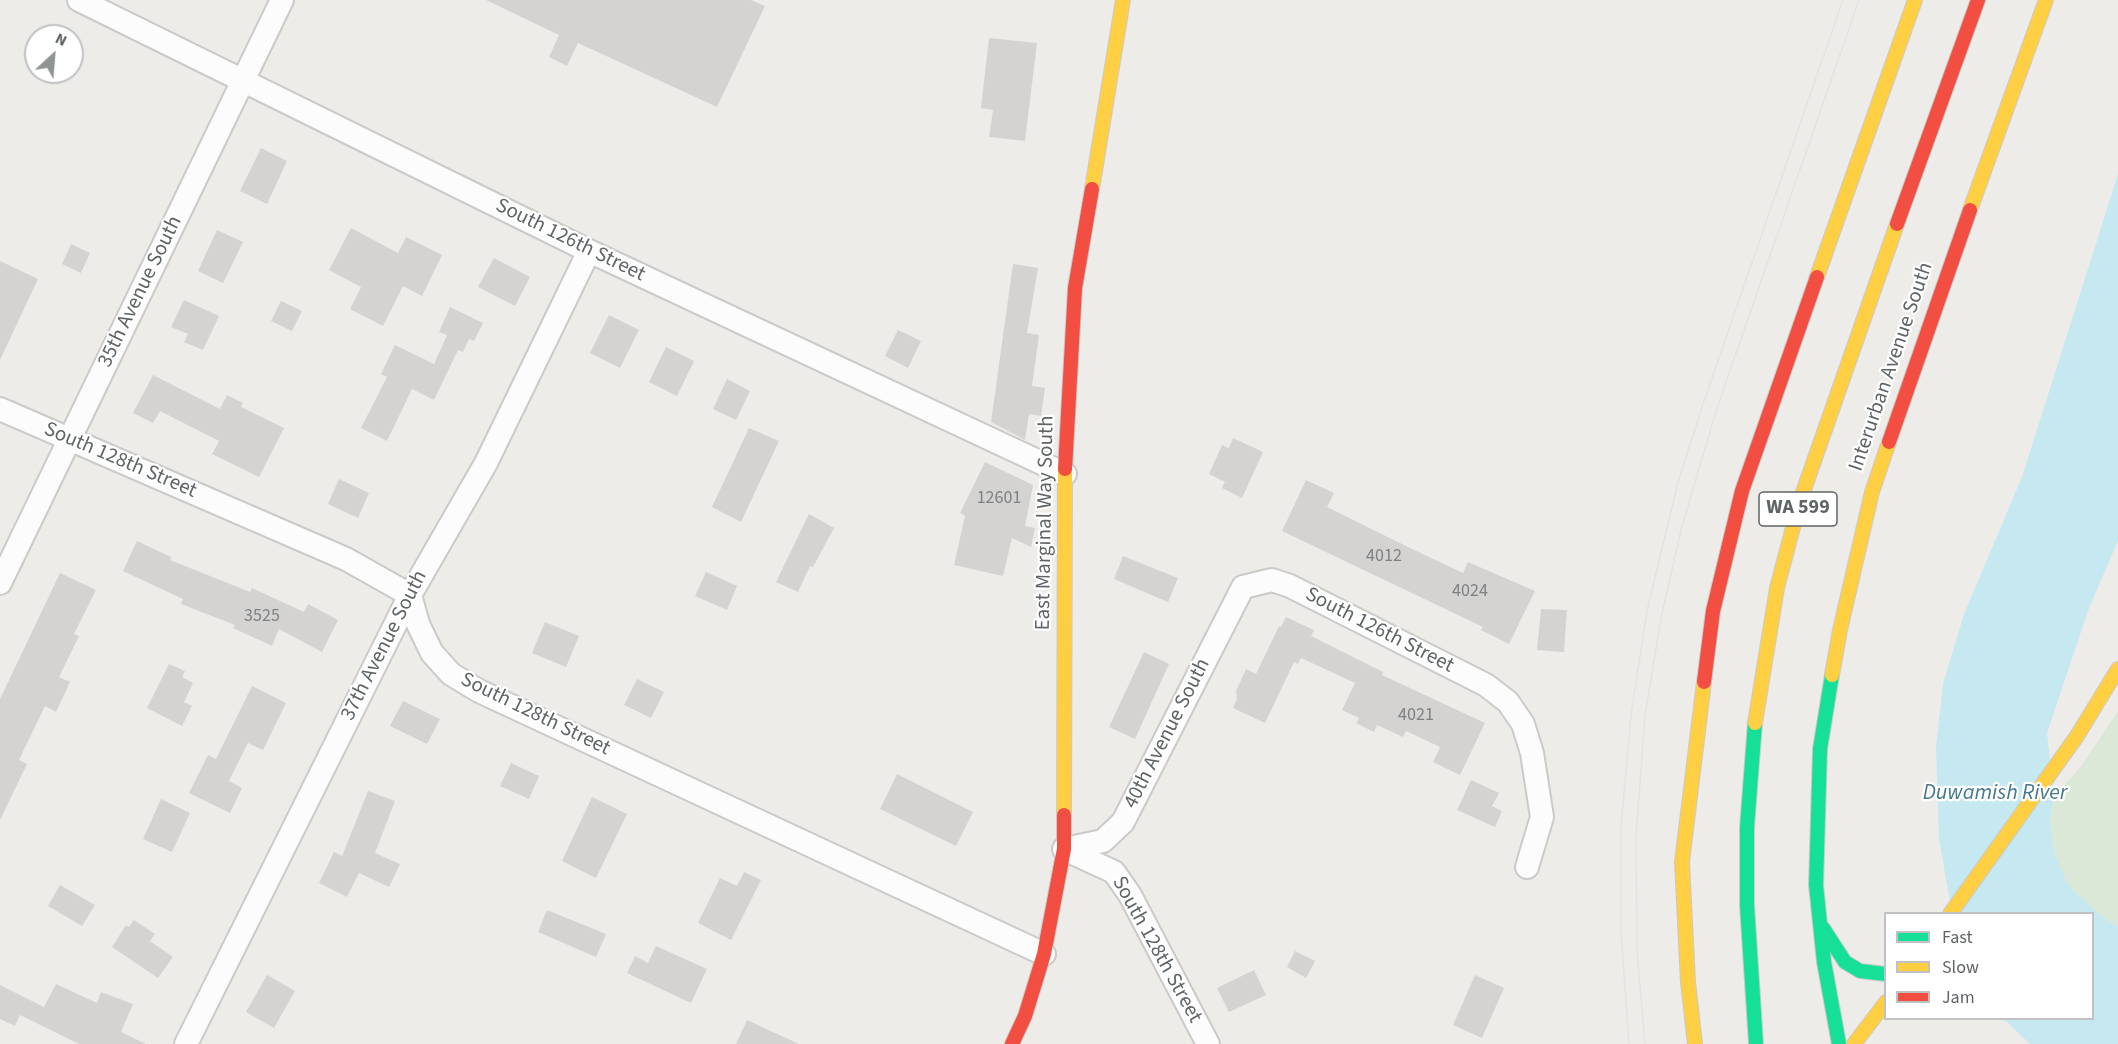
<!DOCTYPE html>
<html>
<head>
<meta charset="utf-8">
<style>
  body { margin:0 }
  #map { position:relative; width:2118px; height:1044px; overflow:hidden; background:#eeece9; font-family:"Source Sans 3",sans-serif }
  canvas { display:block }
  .legend { position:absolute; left:1884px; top:912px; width:210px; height:108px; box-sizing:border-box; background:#fff; border:2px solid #bfc1c2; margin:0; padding:8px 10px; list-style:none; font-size:18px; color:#5f6466 }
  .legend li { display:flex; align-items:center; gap:12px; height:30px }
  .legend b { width:30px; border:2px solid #bfc1c2 }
  .north { position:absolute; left:24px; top:24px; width:60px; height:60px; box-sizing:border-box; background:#fff; border:2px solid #bfc1c2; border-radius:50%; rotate:26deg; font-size:16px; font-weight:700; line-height:24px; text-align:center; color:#5f6466 }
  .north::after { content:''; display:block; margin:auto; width:21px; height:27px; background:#919494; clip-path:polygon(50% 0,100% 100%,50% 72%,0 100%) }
</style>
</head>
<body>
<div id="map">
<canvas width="2118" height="1044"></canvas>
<ul class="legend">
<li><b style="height:8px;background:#16e098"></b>Fast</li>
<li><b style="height:8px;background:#ffcf43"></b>Slow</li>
<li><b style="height:8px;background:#f24e42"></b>Jam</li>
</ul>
<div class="north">N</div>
</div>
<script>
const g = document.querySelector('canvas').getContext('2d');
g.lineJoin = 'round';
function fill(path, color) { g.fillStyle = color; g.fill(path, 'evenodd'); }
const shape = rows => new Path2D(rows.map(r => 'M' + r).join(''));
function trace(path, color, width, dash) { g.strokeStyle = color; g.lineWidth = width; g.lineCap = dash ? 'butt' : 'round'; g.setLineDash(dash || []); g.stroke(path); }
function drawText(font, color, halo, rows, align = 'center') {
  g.font = font + ' "Source Sans 3",sans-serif'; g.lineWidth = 4.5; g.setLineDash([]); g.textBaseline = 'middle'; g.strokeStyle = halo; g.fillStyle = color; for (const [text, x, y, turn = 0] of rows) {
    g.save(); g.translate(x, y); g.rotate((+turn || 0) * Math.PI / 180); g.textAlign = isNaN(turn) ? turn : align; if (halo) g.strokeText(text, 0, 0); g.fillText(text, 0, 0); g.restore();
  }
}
fill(shape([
  [2118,711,2118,927,2098,913,2068,885,2054,852,2050,821,2054,797,2081,766]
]), '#dce8d7');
fill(shape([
  [2118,174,2118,541,2089,608,2047,733,2054,797,2050,821,2054,852,2068,885,2098,913,2118,927,2118,1044,2030,1044,2004,1019,2092,1018,2092,914,1952,914,1939,839,1936,747,1943,684,1964,614,2022,477]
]), '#c5e8f1');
fill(shape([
  [486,0,751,0,765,6,717,107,578,43,567,66,549,57,559,35],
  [989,38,1037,43,1025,141,989,137,993,110,981,108],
  [261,148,287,161,267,204,240,191],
  [351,228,398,253,406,237,442,255,422,296,403,286,383,326,350,309,361,287,329,270],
  [217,230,243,242,223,283,198,271],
  [71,244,90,253,81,273,62,264],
  [494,258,530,277,515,306,478,287],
  [0,261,38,279,0,360],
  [1013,264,1038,268,1027,333,1039,335,1032,386,1045,388,1041,416,1029,414,1025,440,991,422],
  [184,300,219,316,203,350,184,342,188,334,171,327],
  [281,301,302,311,292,331,271,321],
  [450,307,483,323,474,341,469,339,463,352,458,350,434,400,412,389,387,441,361,428,387,377,381,374,395,345,434,364,447,335,439,332],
  [609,315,639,330,620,368,590,353],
  [898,330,921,341,908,368,885,356],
  [666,347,694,361,677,396,649,382],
  [153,375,220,409,227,395,243,403,241,407,284,428,259,477,212,454,219,441,160,411,153,423,133,413],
  [727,379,750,391,736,420,713,409],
  [749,428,779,441,741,522,712,507],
  [1233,438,1263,452,1242,498,1222,488,1225,482,1209,474,1222,445,1229,448],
  [985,462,1033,485,1025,526,1035,528,1031,547,1012,538,1003,576,954,565,965,516,960,513],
  [339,479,369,493,358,518,328,504],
  [1306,480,1334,493,1327,507,1410,548,1463,573,1468,562,1535,591,1509,644,1481,630,1483,627,1282,531],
  [809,514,834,528,813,567,810,566,798,592,776,582],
  [137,541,171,557,170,560,250,592,252,588,304,612,308,604,338,620,322,652,279,629,272,646,233,628,235,625,181,604,183,599,123,571],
  [1123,556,1178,578,1168,602,1114,579],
  [706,572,737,586,727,610,695,596],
  [60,573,96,590,74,634,79,636,59,677,70,682,56,712,45,706,19,760,27,764,0,820,0,699],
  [1541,609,1567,610,1564,652,1537,650],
  [1286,617,1314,630,1311,636,1383,672,1382,675,1485,723,1460,775,1433,762,1440,747,1406,731,1403,737,1377,725,1374,732,1356,723,1359,718,1342,710,1355,683,1301,658,1298,664,1294,662,1265,723,1233,708,1237,699,1236,691,1246,669,1256,674,1279,626,1281,627],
  [545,622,579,636,566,667,532,653],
  [1144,652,1169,664,1135,739,1109,727],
  [169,664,185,671,182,677,193,683,184,702,192,706,182,726,147,708],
  [637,679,664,692,651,718,624,705],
  [252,686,286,703,263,750,248,743,229,781,242,788,230,813,189,793,208,755,216,759],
  [403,701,440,719,427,744,390,726],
  [511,763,539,776,529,799,500,786],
  [897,774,973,812,956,846,880,809],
  [1471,780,1499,793,1492,806,1502,811,1495,827,1457,810],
  [368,791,395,801,375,853,400,864,389,887,359,873,347,897,319,883,334,852,342,856],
  [592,797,627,814,596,878,562,861],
  [161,799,190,813,172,852,143,839],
  [744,872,761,880,731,940,698,923,720,878,737,886],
  [60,885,95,905,82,926,48,906],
  [547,910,606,934,596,957,538,932],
  [134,920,155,934,150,941,173,957,158,978,112,947,126,925,129,927],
  [656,946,707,969,691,1003,627,973,635,956,648,963],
  [1295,951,1315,961,1306,978,1287,967],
  [1254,970,1266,995,1229,1012,1217,988],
  [267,975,295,991,274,1028,246,1012],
  [1475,975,1504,988,1482,1038,1453,1025],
  [56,984,97,1003,101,992,133,1004,121,1032,146,1044,79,1044,20,1015,15,1026,0,1019,0,985,44,1007],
  [747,1020,799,1044,736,1044]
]), '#d5d3d2');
const street = shape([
  [79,0,589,251,1065,474],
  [0,409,346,559,410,595,418,624,432,653,451,674,479,691,1044,954],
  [0,583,282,0],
  [1064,849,1103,841,1123,822,1243,587,1272,580,1290,586,1486,685,1508,702,1523,724,1532,753,1542,817,1527,867],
  [1064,849,1114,872,1130,895,1208,1044],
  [186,1044,410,595,486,463,589,251]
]);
const fast = shape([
  [1832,675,1820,749,1816,885,1824,962,1839,1044],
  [1755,723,1747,827,1747,905,1756,1044],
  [1823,928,1845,962,1860,971,1886,974]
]);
const slow = shape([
  [1092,189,1123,0],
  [1970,210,2046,0],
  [1817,277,1915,0],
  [1832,675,1840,630,1872,492,1889,442],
  [1755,723,1777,588,1800,501,1897,224],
  [1064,815,1065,469],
  [1950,914,2077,736,2118,669],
  [1695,1044,1688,982,1682,862,1704,682],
  [1854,1044,1886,1002]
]);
const jam = shape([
  [1897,224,1978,0],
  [1889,442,1970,210],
  [1065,469,1075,288,1092,189],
  [1704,682,1713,611,1742,491,1817,277],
  [1012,1044,1025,1016,1044,954,1064,849,1064,815]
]);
trace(street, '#cbcac9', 26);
trace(fast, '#cacaca', 16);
trace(slow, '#cacaca', 16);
trace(jam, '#cacaca', 16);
trace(street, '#fcfcfc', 22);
trace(fast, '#16e098', 14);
trace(slow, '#ffcf43', 14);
trace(jam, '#f24e42', 14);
trace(shape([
  [1629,1044,1621,930,1621,827,1631,715,1647,611,1678,482,1703,404,1843,0],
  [1645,1044,1637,951,1636,836,1645,716,1661,618,1682,526,1717,408,1859,0]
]), '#e3e3e2', 1.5);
drawText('18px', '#7e8182', null, [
  ["12601",999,499],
  ["4012",1384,557],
  ["4024",1470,592],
  ["3525",262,617],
  ["4021",1416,716]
]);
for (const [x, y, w] of [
  [1798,509,78]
]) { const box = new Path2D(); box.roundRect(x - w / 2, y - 17, w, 34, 4.5); g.fillStyle = '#fff'; g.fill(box); trace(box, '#5f6466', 1.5); }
drawText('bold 20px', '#5f6466', null, [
  ["WA 599",1798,509]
]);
drawText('21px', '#5f6466', '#fff', [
  ["South 126th Street",570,241,26],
  ["35th Avenue South",141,292,-64],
  ["Interurban Avenue South",1892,367,-71],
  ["South 128th Street",120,461,23],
  ["East Marginal Way South",1046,523,-89],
  ["South 126th Street",1379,631,27],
  ["37th Avenue South",385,646,-63],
  ["South 128th Street",535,715,26],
  ["40th Avenue South",1168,734,-63],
  ["South 128th Street",1156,950,61]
]);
drawText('italic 22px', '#46788d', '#fff', [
  ["Duwamish River",1995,794]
]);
</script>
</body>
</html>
